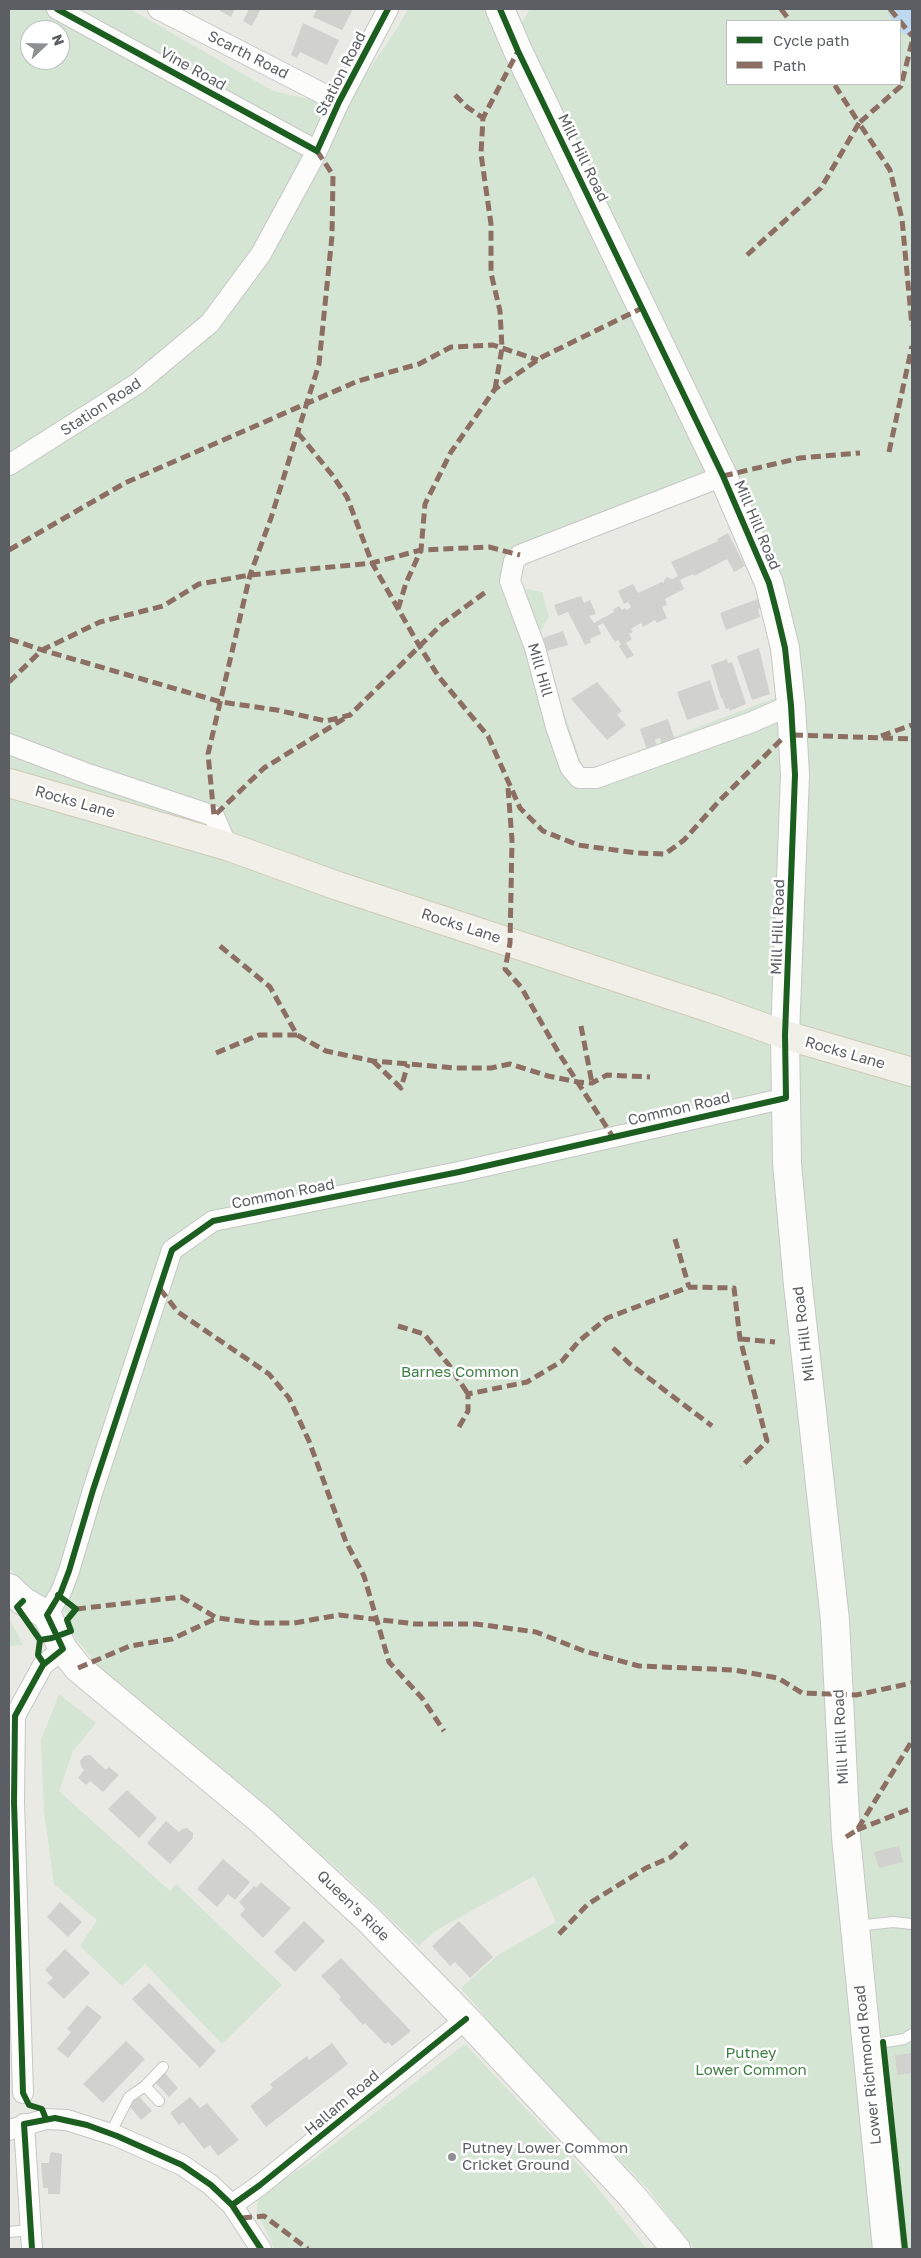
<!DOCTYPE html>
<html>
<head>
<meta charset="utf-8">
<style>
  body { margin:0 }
  #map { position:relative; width:921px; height:2258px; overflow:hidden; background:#eaeae5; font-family:"Golos Text",sans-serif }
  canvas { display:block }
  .frame { position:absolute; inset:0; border:10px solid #5b5e62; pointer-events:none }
  .legend { position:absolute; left:726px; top:20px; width:175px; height:65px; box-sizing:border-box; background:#fff; border:1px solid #bdbfc0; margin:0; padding:6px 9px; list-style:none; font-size:15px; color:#5b5e62 }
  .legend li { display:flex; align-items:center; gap:10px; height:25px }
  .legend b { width:25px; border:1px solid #bdbfc0 }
  .north { position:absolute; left:20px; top:20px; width:50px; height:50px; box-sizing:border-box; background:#fff; border:1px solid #bdbfc0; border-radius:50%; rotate:69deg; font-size:14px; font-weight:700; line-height:20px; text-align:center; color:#5b5e62 }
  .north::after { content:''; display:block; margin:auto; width:18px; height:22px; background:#8d8f90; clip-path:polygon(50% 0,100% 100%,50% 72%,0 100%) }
</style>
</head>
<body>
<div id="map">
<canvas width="921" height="2258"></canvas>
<div class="frame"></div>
<ul class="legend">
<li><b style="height:6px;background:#1b5e20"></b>Cycle path</li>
<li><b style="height:6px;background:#8d6e63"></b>Path</li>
</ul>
<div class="north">N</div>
</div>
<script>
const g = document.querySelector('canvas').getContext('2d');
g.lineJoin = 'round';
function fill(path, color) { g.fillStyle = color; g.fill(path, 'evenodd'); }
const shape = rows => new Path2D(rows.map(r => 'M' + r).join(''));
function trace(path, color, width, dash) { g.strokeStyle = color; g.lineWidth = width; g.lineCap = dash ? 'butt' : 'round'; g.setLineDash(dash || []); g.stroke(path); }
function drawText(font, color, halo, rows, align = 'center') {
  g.font = font + ' "Golos Text",sans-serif'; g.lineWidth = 5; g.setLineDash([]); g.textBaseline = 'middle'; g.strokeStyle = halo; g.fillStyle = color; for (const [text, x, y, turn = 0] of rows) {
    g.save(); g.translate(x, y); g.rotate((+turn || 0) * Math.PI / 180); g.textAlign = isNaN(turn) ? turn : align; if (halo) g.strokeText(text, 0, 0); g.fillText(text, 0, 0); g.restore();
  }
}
fill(shape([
  [9,9,130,9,273,91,344,107,396,30,408,9,492,9,501,34,522,22,530,9,897,9,912,29,912,2249,694,2249,649,2190,520,2058,461,1988,498,1955,556,1922,534,1876,435,1931,419,1946,353,1883,252,1793,174,1730,134,1700,98,1666,75,1638,65,1612,40,1601,9,1568],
  [727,21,900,21,900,84,727,84],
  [30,30,60,30,60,60,30,60],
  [716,491,759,583,777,697,584,771,538,636,549,617,542,592,522,588,519,578,522,562],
  [9,1619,12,1624,23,1645,9,1646],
  [59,1694,96,1723,73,1751,59,1791,170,1891,176,1884,282,1985,222,2044,145,1964,122,1986,80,1946,97,1920,54,1884,44,1812,41,1740],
  [465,2044,578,2164,647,2249,275,2249,257,2213,257,2203,264,2192,308,2164]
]), '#d4e5d3');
trace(shape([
  [903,9,912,21]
]), '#bdd8f0', 30);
fill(shape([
  [221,9,235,9,231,17,220,11],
  [249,9,260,10,252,26,243,21],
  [317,9,353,9,342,30,313,17],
  [303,23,339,40,327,65,300,52,297,58,291,55],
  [728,533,745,566,734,572,727,559,694,576,693,574,680,580,684,589,665,599,667,605,662,607,667,618,657,623,655,620,643,627,641,623,631,629,633,632,629,634,632,639,626,643,634,655,627,659,619,646,621,644,618,640,615,642,603,623,598,626,601,634,590,639,591,642,585,645,568,612,558,616,554,605,581,596,584,603,590,600,596,614,589,616,594,623,614,612,613,610,619,606,622,610,625,608,627,610,631,607,628,602,624,604,618,591,633,584,638,593,662,582,664,583,664,580,667,577,672,579,678,576,671,562,718,541,717,539],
  [760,598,762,608,758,609,760,617,726,630,720,613],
  [563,631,568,645,547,651,543,638],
  [759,648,770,694,752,700,737,656],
  [727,659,728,663,732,662,746,704,730,711,729,708,726,709,722,698,721,698,711,665],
  [710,680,719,709,687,720,677,692],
  [597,682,622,711,617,715,626,725,607,740,571,699],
  [668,719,676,743,663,748,660,738,655,740,658,750,648,753,640,729],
  [90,1755,106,1770,109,1767,119,1775,103,1792,90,1781,86,1785,78,1778,84,1770,81,1766,80,1761,84,1756],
  [127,1790,157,1818,139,1838,108,1809],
  [166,1821,179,1832,182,1829,187,1828,193,1833,193,1838,170,1864,147,1843],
  [899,1846,903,1862,879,1868,874,1852],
  [223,1859,250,1882,235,1900,228,1894,217,1907,197,1889],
  [261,1882,291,1908,263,1938,240,1915,245,1909,239,1902,254,1886,256,1888],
  [60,1902,82,1922,68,1937,47,1917],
  [304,1921,325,1941,295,1972,274,1952],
  [459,1921,493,1957,470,1978,455,1962,450,1966,432,1946],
  [65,1949,90,1973,64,1999,47,1983,53,1978,45,1970],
  [341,1958,411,2031,392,2046,388,2042,385,2044,365,2023,363,2025,339,1999,341,1997,321,1976],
  [149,1983,216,2051,200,2068,132,1999],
  [87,2005,102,2017,68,2058,57,2049,71,2032,67,2029],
  [126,2041,145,2059,103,2103,83,2084],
  [332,2043,348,2064,266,2127,250,2106,273,2088,270,2084,307,2056,309,2060],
  [912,2053,912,2073,897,2075,895,2055],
  [165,2073,178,2088,169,2097,155,2082],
  [138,2095,152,2111,141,2120,128,2104],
  [190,2097,200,2108,207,2103,239,2140,218,2156,210,2145,204,2149,183,2122,179,2125,170,2113],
  [52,2152,62,2154,60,2194,48,2194,48,2188,43,2188,41,2163,49,2163,50,2154]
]), '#d1d1ce');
const service = shape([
  [856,1926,893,1922,912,1924],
  [868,2045,904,2039,912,2034],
  [145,2086,159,2101],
  [110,2134,129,2097,145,2086,163,2067],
  [9,2232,31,2230]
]);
const minor = shape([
  [57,9,317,151],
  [158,9,339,102],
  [9,465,138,383,210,323,261,254,317,151,339,102,388,9],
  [723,476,520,555,514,561,510,581,535,648,556,727,570,767,579,778,596,778,752,722,791,705],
  [9,744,88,774,214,816,227,846],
  [47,1615,61,1592,69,1571,93,1490,172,1250,213,1221,459,1172,786,1098],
  [23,2093,14,1802,15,1716,43,1665,63,1649],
  [24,2124,32,2249],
  [9,2130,46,2119,67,2120,117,2136,182,2165,211,2185,232,2205,261,2249],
  [232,2205,260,2185,466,2019]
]);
const secondary = shape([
  [500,9,518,51,723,476,769,583,785,648,791,705,795,775,785,1035,787,1163,798,1285,835,1620,846,1837,887,2249],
  [9,1588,23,1601,47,1615,63,1649,78,1668,262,1821,369,1920,466,2019,631,2195,676,2249]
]);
const primary = shape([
  [9,783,227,846,338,886,710,1008,785,1035,912,1072]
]);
trace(service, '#c6c6c6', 12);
trace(minor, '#c6c6c6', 22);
trace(secondary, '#c7c7c7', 30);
trace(primary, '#d0cab6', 30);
trace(service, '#fcfcfb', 10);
trace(minor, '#fcfcfb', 20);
trace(secondary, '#fcfcfb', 28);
trace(primary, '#f1f0e8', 28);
trace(shape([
  [781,9,790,21],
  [890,9,912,36],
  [912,42,901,86,859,123,890,170,902,219,912,326],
  [455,95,467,107,483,118],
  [317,151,333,175,332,236,319,364,271,518,250,575,208,754,214,816,264,768,350,715],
  [747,255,821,188,859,123,834,84],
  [495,389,502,348,500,311,491,273,491,224,481,154,483,118,518,51],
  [298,433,333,476,347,497,372,563,420,647,439,677,488,736,520,808,543,831,578,845,637,853,665,854,684,840,720,800,783,738],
  [889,452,912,346],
  [723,476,800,458,860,453],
  [9,550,125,483,358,381,419,364,451,347,493,345,538,360],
  [398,609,406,583,421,550,425,504,451,452,495,389,542,357,642,308],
  [9,639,42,650,221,702,277,710,326,721,350,715,442,624,487,591],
  [9,682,42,650,100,622,163,606,199,584,250,575,372,563,421,550,489,547,520,555],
  [793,735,912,739],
  [881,736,912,725],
  [508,788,512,840,510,943,505,969,521,987,560,1055,613,1137],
  [220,946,270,987,297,1035,326,1051,373,1061,456,1068,491,1068,510,1064,548,1076,578,1082,592,1083,607,1075,650,1077],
  [581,1026,592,1083],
  [216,1053,259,1035,297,1035],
  [373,1061,401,1088,408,1064],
  [675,1239,689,1287],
  [160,1289,178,1312,269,1374,289,1398,309,1441,346,1542,364,1576,389,1662,422,1698,444,1731],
  [398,1326,424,1334,449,1365,468,1394],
  [740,1339,775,1342],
  [613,1348,630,1364,712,1426],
  [459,1427,468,1411,468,1394,527,1382,562,1361,579,1341,607,1318,689,1287,734,1288,740,1339,767,1441,741,1467],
  [76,1609,181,1597,217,1618,257,1623,294,1623,339,1615,416,1624,476,1624,536,1632,584,1651,639,1666,734,1670,778,1678,802,1693,856,1695,912,1683],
  [78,1668,130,1646,172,1639,217,1618],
  [857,1830,912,1808],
  [846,1837,857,1830,912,1741],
  [559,1934,588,1904,646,1868,671,1857,687,1843],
  [242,2218,264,2216,308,2249]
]), '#8d6e63', 5, [10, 5]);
trace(shape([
  [57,9,317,151,339,102,388,9],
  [23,1601,17,1607,40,1640,38,1655,44,1664],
  [40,1640,52,1638,71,1631,67,1620,76,1609,58,1595],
  [883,2042,905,2249],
  [46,2119,42,2109,29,2105,23,2093,14,1802,15,1716,43,1665,63,1649,47,1615,61,1592,69,1571,93,1490,172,1250,213,1221,459,1172,786,1098,785,1035,795,775,791,705,785,648,777,614,769,583,723,476,518,51,500,9],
  [232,2205,260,2185,466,2019],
  [32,2249,24,2124,55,2118,87,2125,117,2136,182,2165,211,2185,232,2205,261,2249]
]), '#1b5e20', 6);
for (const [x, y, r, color] of [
  [452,2157,5,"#8d8f90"]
]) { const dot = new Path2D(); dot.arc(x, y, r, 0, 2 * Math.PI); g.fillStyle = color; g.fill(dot); trace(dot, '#fff', 2); }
drawText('15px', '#5b5e62', '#fff', [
  ["Scarth Road",248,55,27],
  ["Vine Road",193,69,29],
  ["Station Road",341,74,-63],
  ["Mill Hill Road",583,158,64],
  ["Station Road",101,407,-33],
  ["Mill Hill Road",757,525,67],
  ["Mill Hill",540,670,74],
  ["Rocks Lane",75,802,16],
  ["Rocks Lane",461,926,18],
  ["Mill Hill Road",778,927,-88],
  ["Rocks Lane",845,1053,16],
  ["Common Road",679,1109,-13],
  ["Common Road",283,1194,-11],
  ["Mill Hill Road",804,1334,-97],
  ["Mill Hill Road",841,1737,-93],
  ["Queen's Ride",353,1906,44],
  ["Lower Richmond Road",868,2065,-96],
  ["Hallam Road",342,2103,-40]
]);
drawText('15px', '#3e7f44', '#fff', [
  ["Barnes Common",460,1372],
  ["Putney",751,2053],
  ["Lower Common",751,2070]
]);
drawText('15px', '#5b5e62', '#fff', [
  ["Putney Lower Common",462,2148],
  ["Cricket Ground",462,2165]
], 'left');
</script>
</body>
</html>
